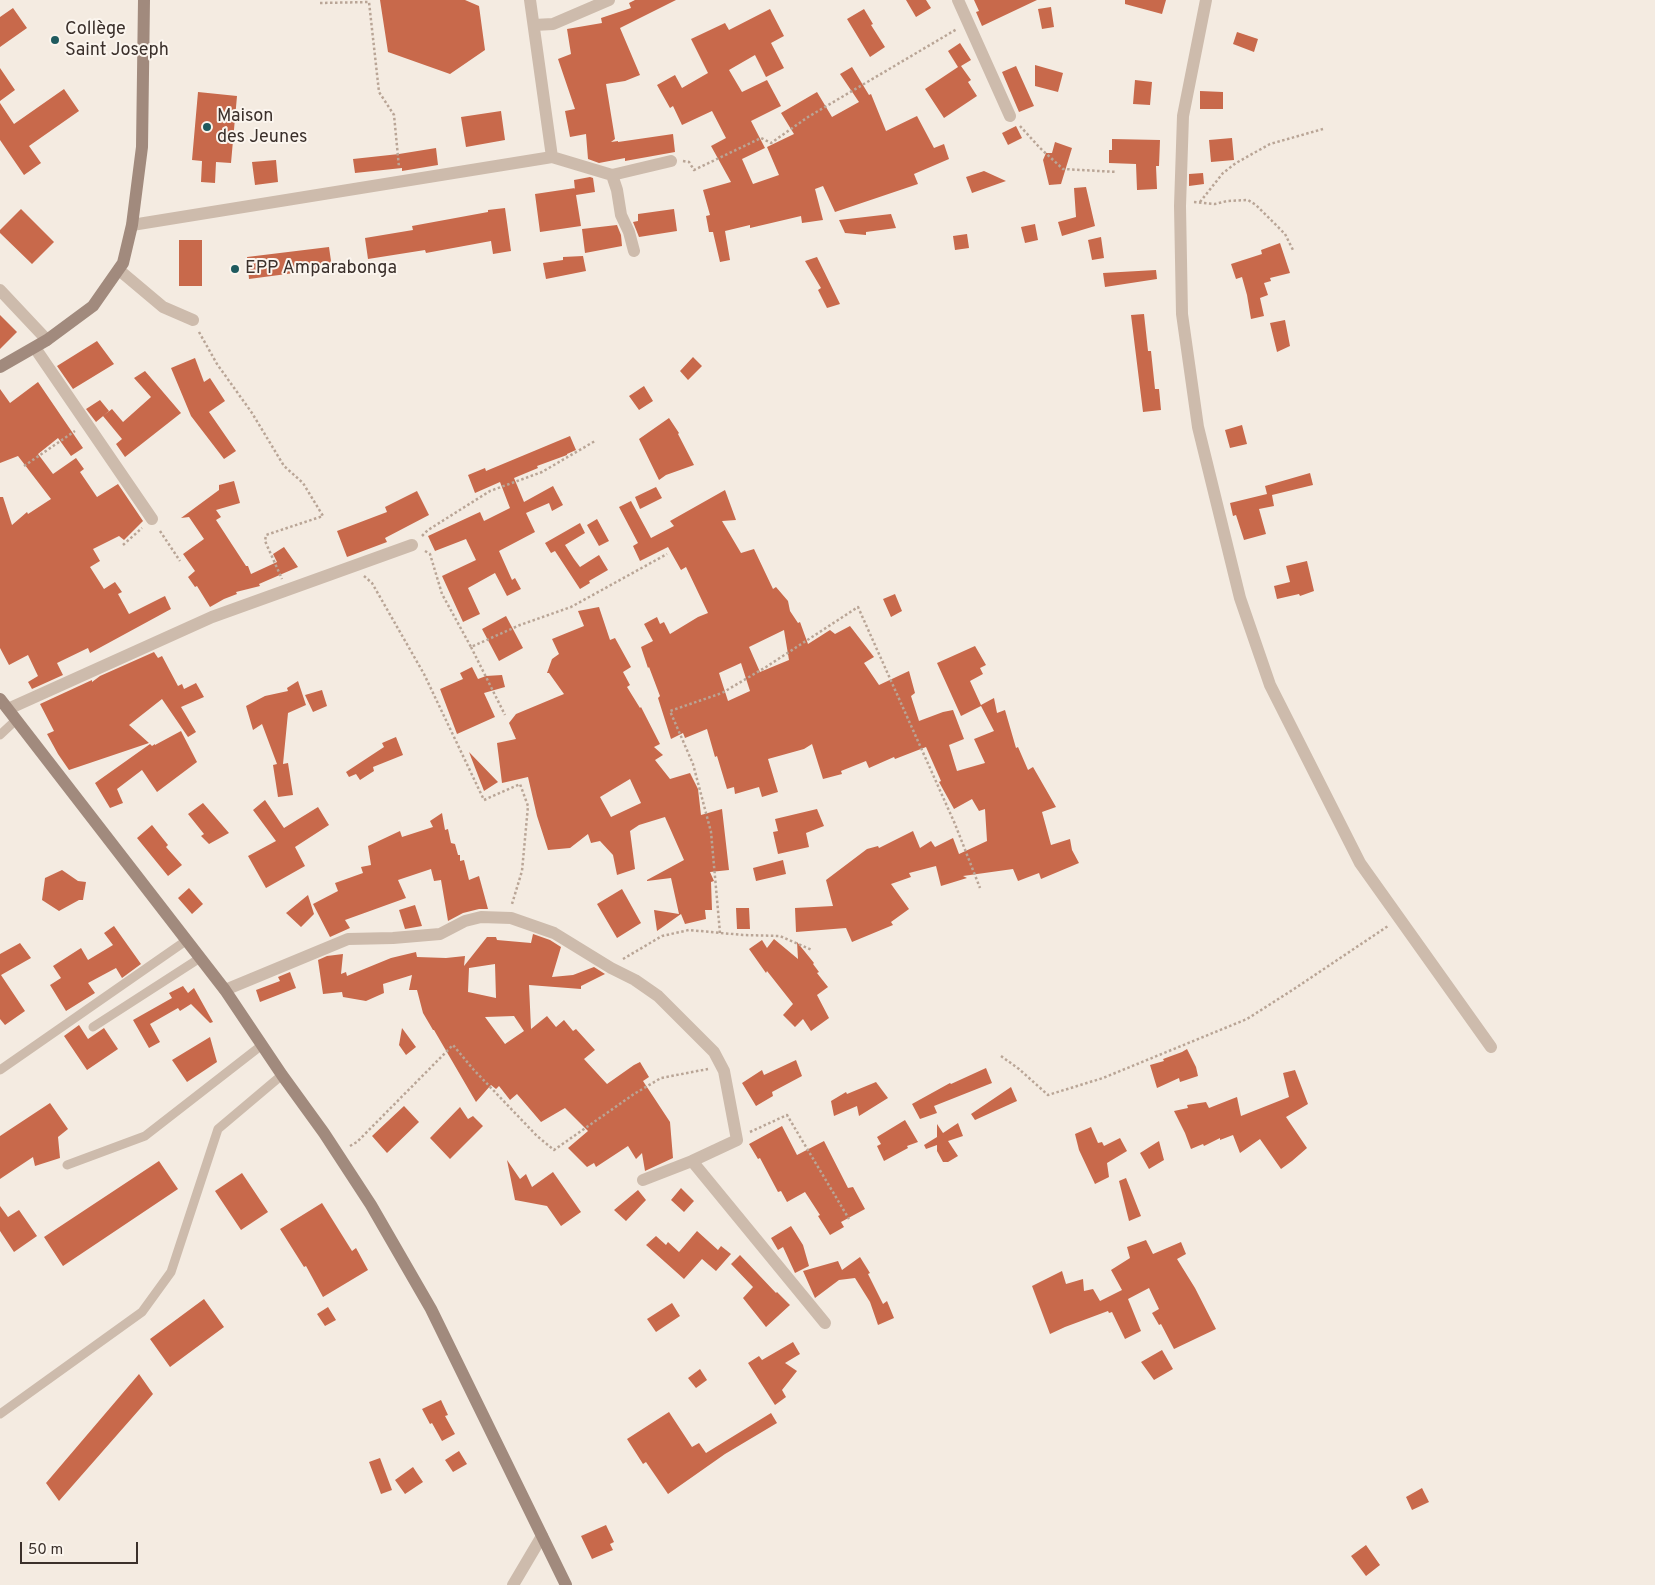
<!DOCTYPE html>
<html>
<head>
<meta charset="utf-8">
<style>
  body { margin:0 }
  #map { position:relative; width:1655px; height:1585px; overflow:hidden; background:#f4ebe1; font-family:Overpass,sans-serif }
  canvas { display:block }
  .scale { position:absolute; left:20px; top:1542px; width:118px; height:22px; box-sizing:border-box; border:2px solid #3b302b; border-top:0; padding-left:6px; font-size:15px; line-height:18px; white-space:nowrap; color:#3b302b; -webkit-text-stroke:4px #fbf5ee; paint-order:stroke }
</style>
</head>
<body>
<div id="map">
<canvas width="1655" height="1585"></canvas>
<div class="scale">50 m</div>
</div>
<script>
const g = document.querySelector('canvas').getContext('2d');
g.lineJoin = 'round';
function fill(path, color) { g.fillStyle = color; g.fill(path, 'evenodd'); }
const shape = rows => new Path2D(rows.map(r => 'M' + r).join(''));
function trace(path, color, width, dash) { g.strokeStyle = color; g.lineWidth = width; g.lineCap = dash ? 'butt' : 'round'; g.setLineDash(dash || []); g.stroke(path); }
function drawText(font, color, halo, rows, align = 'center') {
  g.font = font + ' Overpass,sans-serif'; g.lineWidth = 4; g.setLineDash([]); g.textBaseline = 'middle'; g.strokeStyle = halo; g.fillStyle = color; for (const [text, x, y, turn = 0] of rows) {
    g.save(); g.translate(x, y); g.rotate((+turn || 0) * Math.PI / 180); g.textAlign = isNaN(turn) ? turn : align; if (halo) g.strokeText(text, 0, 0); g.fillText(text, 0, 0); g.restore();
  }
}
fill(shape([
  [380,0,465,0,479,6,485,50,450,74,388,52],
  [635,0,676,0,620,28,640,75,625,81,606,84,615,139,611,142,618,141,618,142,673,134,675,152,625,161,625,158,599,163,588,159,586,134,570,137,565,111,575,109,558,59,571,54,567,29,602,23,601,18,631,8,629,3],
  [906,0,926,0,931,8,916,17],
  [974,0,1037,0,982,26,976,12,979,11],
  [1125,0,1166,0,1162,14,1125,4],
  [1051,7,1054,27,1042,29,1038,9],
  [13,8,27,28,0,47,0,17],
  [770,9,784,36,771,43,784,68,766,77,755,55,729,70,742,92,767,80,781,106,751,121,765,148,742,159,753,184,779,175,767,147,794,134,781,113,817,92,832,117,859,102,840,74,852,67,869,95,871,94,886,131,917,116,934,148,944,144,949,159,914,174,918,184,835,212,823,186,815,189,823,220,802,223,801,216,750,228,750,225,725,231,730,260,720,262,713,232,709,232,706,216,710,215,703,190,731,182,711,146,726,138,712,111,682,125,673,106,670,108,657,85,675,75,682,88,708,73,691,39,725,23,729,30],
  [864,9,873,24,871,25,885,47,870,57,847,19],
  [1237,32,1258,39,1254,52,1233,44],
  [960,43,971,60,961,66,971,80,968,82,977,96,944,118,925,89,958,67,948,51],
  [1035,65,1063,73,1058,92,1035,86],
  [1016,66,1034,106,1019,112,1002,72],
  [0,68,15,90,0,101],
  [1135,80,1152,82,1150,105,1133,104],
  [64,89,79,111,29,146,41,163,24,175,0,140,0,103,14,124],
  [1200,91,1223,92,1223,109,1200,109],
  [198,92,237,96,231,163,216,162,215,183,201,182,202,161,192,160],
  [501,111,505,140,466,147,461,117],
  [1016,126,1022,138,1008,145,1002,133],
  [1232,138,1234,160,1211,162,1209,140],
  [1112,139,1160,140,1159,166,1156,166,1157,189,1137,190,1136,164,1109,163,1109,150,1112,150],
  [1055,142,1072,148,1061,184,1049,185,1043,160,1046,153,1052,153],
  [436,148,438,165,402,171,402,168,355,173,353,159,399,154],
  [276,160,278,182,255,185,252,162],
  [984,171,1006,181,972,193,966,177],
  [1203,173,1204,184,1189,186,1189,174],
  [590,177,593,178,595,192,576,195,581,226,540,232,535,194,575,188,575,190,574,180],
  [1086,187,1095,226,1062,236,1058,222,1076,217,1074,188],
  [505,208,511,251,493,254,491,241,426,253,425,250,368,259,365,238,413,230,412,226,488,212,488,210],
  [21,209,54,242,32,264,0,233,0,230],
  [674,209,677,231,639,237,633,222,638,221,638,214],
  [891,214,896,228,866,232,866,235,845,233,839,220],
  [1035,224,1038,240,1025,243,1021,227],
  [617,225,621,235,622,246,585,253,582,229],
  [967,234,969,248,955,250,953,236],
  [1101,237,1104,258,1092,260,1088,240],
  [179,240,202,240,202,286,179,286],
  [1280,243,1290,273,1270,278,1271,281,1264,283,1268,295,1260,298,1264,316,1251,319,1247,295,1242,277,1236,279,1231,264,1262,254,1261,250],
  [329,247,332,268,249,279,247,257],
  [583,256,586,271,546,279,543,263,563,260,563,257],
  [817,257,840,304,827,308,818,290,821,288,805,261],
  [1156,270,1157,279,1105,287,1103,273],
  [1144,314,1148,351,1151,351,1155,389,1159,389,1161,410,1143,412,1131,315],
  [0,315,17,332,0,349],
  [1285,320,1290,346,1277,352,1270,323],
  [97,341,114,364,73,389,57,366],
  [693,357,702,366,688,380,680,371],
  [195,358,204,382,210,378,225,401,209,412,236,451,224,459,191,416,171,368],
  [145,371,181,413,125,457,116,444,122,439,103,416,112,409,123,422,151,397,134,378],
  [38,382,83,448,71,456,58,438,38,454,53,474,76,458,84,469,80,472,97,497,118,484,143,521,124,540,119,536,93,549,100,561,90,567,104,589,115,582,122,592,118,594,129,614,165,596,171,609,90,653,88,648,57,663,63,675,32,689,28,682,38,676,28,655,9,665,0,648,0,497,3,497,12,525,27,512,28,514,51,499,18,456,0,463,0,389,10,403],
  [644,386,653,401,639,410,629,396],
  [100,400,109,411,96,422,86,409],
  [669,418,679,433,678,434,694,465,666,475,659,480,639,439],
  [1242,425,1247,444,1230,448,1225,430],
  [570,436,576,450,567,454,567,455,537,466,538,468,514,478,524,502,553,486,563,505,552,511,549,503,526,513,535,532,499,551,512,580,515,578,521,589,507,596,495,573,468,588,480,614,463,622,442,576,476,560,466,539,435,551,428,536,480,512,484,521,510,508,500,482,475,493,468,475,485,468,486,471],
  [1310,473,1313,485,1272,495,1274,506,1259,509,1266,534,1244,540,1236,515,1233,516,1230,503,1267,494,1265,486],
  [234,481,240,503,216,510,221,517,216,520,246,566,248,566,251,574,277,562,273,554,284,547,298,567,259,584,260,586,236,592,237,594,224,599,210,607,197,586,195,587,188,577,195,571,183,554,204,539,189,517,181,518,219,490,219,485],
  [656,487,662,498,640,509,635,497],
  [725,490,736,520,722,521,741,553,754,549,773,589,776,587,788,601,790,611,798,623,800,622,808,644,830,630,835,634,850,626,874,657,864,663,879,685,909,671,915,693,911,696,919,721,943,712,953,710,964,739,949,745,957,771,985,763,974,739,994,731,981,706,961,716,937,663,975,646,986,665,980,668,983,674,970,681,981,705,994,698,997,713,1005,710,1016,748,1018,747,1028,770,1033,767,1056,807,1042,812,1051,845,1070,839,1072,850,1079,863,1041,879,1039,873,1018,881,1013,869,963,876,967,878,941,886,936,866,909,873,911,877,891,884,909,909,891,922,893,925,852,942,846,928,796,932,795,908,833,906,826,880,867,849,878,846,879,848,913,831,920,848,931,841,935,847,953,838,959,854,987,841,985,809,979,811,972,799,954,809,939,782,941,781,926,747,895,759,894,757,869,768,866,761,841,771,842,774,823,779,812,744,804,749,768,759,778,792,762,797,759,787,735,794,734,787,727,789,717,756,715,757,707,729,685,738,683,733,671,739,658,698,660,696,649,667,648,668,641,647,653,641,644,624,657,617,660,624,664,622,670,634,698,617,708,613,686,567,681,570,668,547,640,561,633,546,638,543,619,507,631,501,651,538,674,526,670,521],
  [784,630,789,660,760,672,749,647],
  [741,663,750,691,728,701,719,673],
  [417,491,429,515,385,538,387,542,347,557,337,531,387,512,385,507],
  [597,519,609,541,599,546,587,525],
  [580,523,585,533,565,545,574,559,580,567,599,555,608,570,589,581,590,583,580,589,555,551,551,553,545,543],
  [1307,561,1314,591,1300,596,1299,594,1277,599,1274,586,1290,582,1286,566],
  [895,594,902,611,891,617,883,599],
  [599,607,610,640,615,638,631,667,623,672,630,685,627,687,640,708,641,707,660,744,654,747,663,755,655,760,670,779,690,773,698,789,701,815,722,809,729,870,710,872,714,881,711,882,712,910,705,910,706,919,685,924,681,914,657,931,654,910,679,914,671,878,647,881,647,880,684,860,665,817,639,825,630,831,635,869,617,875,613,855,600,841,591,843,588,834,570,848,548,850,537,816,528,777,502,783,497,743,516,739,509,723,516,714,564,694,549,673,547,673,552,659,559,654,552,639,584,626,578,611],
  [630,779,641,803,611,817,600,797],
  [506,616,523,648,499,661,482,629],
  [154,652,158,658,162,656,178,686,182,684,184,689,196,683,204,697,181,707,196,732,188,737,162,699,129,725,149,743,69,770,58,754,47,734,54,731,40,704,92,680,92,682,100,676],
  [472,667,478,679,486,676,502,675,505,687,484,693,495,717,457,734,440,689,463,679,460,673],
  [298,681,306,705,288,713,283,764,288,763,293,795,278,797,273,765,277,764,262,724,253,730,246,706,265,696,288,691,287,688],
  [322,690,327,706,313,712,305,695],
  [181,731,197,762,157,792,142,770,117,789,123,803,110,808,95,783,150,744,152,746,155,744,155,745],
  [396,737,403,755,373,767,374,771,360,780,356,774,349,777,346,772,384,747,382,743],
  [469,752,498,782,484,791],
  [265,800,284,828,318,807,329,825,295,847,305,866,266,888,248,856,276,841,253,810],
  [203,803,229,833,209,844,201,836,204,834,188,814],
  [817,809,824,826,806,833,809,847,778,854,773,832,778,831,775,819],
  [442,813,445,830,448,829,451,843,455,844,458,855,460,855,460,861,464,860,469,880,479,876,488,909,479,909,463,913,448,921,441,880,434,881,431,869,398,880,406,898,345,920,350,928,330,937,313,904,338,891,335,883,363,873,361,867,371,865,368,846,400,831,402,837,433,827,430,821],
  [152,825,168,845,166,847,182,865,168,876,137,838],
  [783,860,786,874,756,881,753,868],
  [62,870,78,881,86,882,83,900,79,900,59,911,42,900,45,878],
  [189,888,203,904,192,914,178,898],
  [622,889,641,923,617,938,597,904],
  [308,895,314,914,301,927,286,913],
  [415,905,422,926,405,929,399,910],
  [736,908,749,908,750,929,737,929],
  [114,926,141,964,122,978,116,968,88,983,95,993,66,1011,50,985,61,978,53,966,81,948,88,960,113,945,104,933],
  [533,934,550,940,561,947,552,977,573,975,594,967,605,974,581,986,581,989,529,985,531,1029,547,1016,556,1027,564,1020,573,1031,576,1029,595,1050,584,1059,607,1084,634,1065,640,1062,649,1077,643,1081,670,1122,673,1158,645,1171,642,1153,636,1159,628,1146,596,1167,594,1163,587,1167,568,1148,588,1131,565,1108,541,1122,517,1094,510,1100,499,1086,496,1089,491,1085,476,1102,434,1030,433,1030,423,1013,417,990,409,990,412,975,383,984,384,993,366,1001,343,997,342,992,323,994,318,960,327,956,343,954,341,974,346,972,347,976,391,958,416,952,417,957,446,958,465,956,464,966,487,937,496,937,497,940,531,943],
  [495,964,496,998,468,992,469,968],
  [514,1016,524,1031,505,1044,485,1017],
  [774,939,798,959,797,942,814,963,813,964,819,972,817,973,828,987,817,995,829,1018,811,1031,803,1019,795,1027,783,1015,793,1004,767,971,766,973,749,949,762,940,767,948],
  [20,943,31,958,1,975,25,1011,5,1025,0,1019,0,954],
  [290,972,296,988,260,1002,256,990,280,981,278,977],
  [183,986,188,993,194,988,213,1022,210,1023,191,1004,180,1011,178,1008,150,1024,160,1042,149,1048,133,1020,172,998,169,993],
  [79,1025,88,1039,104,1028,118,1049,87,1070,64,1036],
  [402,1028,416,1047,406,1055,399,1045],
  [210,1037,217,1062,187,1082,172,1060],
  [1187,1049,1196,1067,1198,1076,1180,1082,1179,1078,1157,1088,1150,1065,1164,1061,1163,1059,1182,1052],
  [796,1060,802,1076,772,1092,773,1096,756,1106,742,1083,762,1070,764,1075],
  [986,1068,992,1083,934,1106,937,1113,920,1119,912,1104,950,1083,951,1084],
  [1295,1070,1308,1104,1286,1117,1307,1148,1292,1161,1281,1169,1260,1139,1240,1153,1233,1135,1220,1140,1220,1138,1204,1146,1203,1144,1191,1149,1185,1133,1174,1111,1188,1108,1187,1105,1206,1102,1209,1108,1237,1097,1241,1116,1289,1097,1283,1073],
  [876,1082,888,1098,859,1116,857,1106,834,1116,831,1101,846,1092,847,1094],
  [1011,1087,1017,1101,975,1120,971,1114],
  [50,1103,68,1129,58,1137,60,1158,35,1166,33,1157,0,1179,0,1136],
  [404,1106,419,1122,387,1153,372,1136],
  [460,1107,468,1119,473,1116,483,1126,450,1159,430,1138],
  [905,1120,918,1142,907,1146,908,1148,884,1161,877,1146,881,1144,877,1137],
  [958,1123,963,1136,948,1141,958,1156,948,1162,943,1162,937,1151,937,1145,926,1149,924,1145,937,1137,937,1124,943,1133],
  [782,1126,797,1155,824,1141,848,1188,853,1187,865,1209,841,1222,844,1227,830,1235,818,1216,820,1215,805,1192,787,1202,781,1191,778,1192,760,1158,758,1159,749,1144],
  [1091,1127,1098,1143,1102,1142,1104,1146,1120,1138,1127,1151,1107,1163,1109,1177,1095,1184,1079,1150,1075,1134],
  [1159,1141,1164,1160,1149,1169,1140,1153],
  [507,1160,520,1179,526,1174,532,1187,553,1172,581,1212,561,1226,547,1206,515,1200],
  [159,1161,178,1189,63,1266,44,1237],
  [242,1173,268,1212,241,1230,215,1191],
  [1126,1178,1141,1216,1129,1221,1119,1181],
  [681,1188,694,1201,684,1212,671,1200],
  [638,1190,646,1200,626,1221,614,1210],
  [322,1203,352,1251,356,1248,368,1270,323,1297,306,1266,304,1267,280,1229],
  [0,1206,8,1217,19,1210,37,1236,14,1252,0,1231],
  [791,1226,803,1245,809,1266,795,1273,783,1247,778,1250,771,1238],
  [697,1231,718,1250,721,1246,731,1254,716,1271,702,1259,684,1279,646,1245,656,1236,666,1245,668,1242,679,1252],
  [1146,1240,1153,1254,1181,1242,1186,1254,1177,1259,1195,1288,1216,1329,1174,1349,1161,1324,1159,1325,1152,1313,1159,1309,1149,1288,1128,1299,1141,1331,1125,1339,1112,1312,1109,1313,1108,1311,1065,1327,1050,1334,1032,1286,1062,1271,1066,1284,1083,1279,1084,1291,1093,1289,1100,1301,1122,1290,1111,1270,1130,1258,1127,1247],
  [740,1255,776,1293,777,1292,790,1305,766,1327,743,1298,753,1287,731,1264],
  [860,1257,870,1273,868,1274,883,1304,887,1301,894,1318,878,1325,870,1302,855,1278,839,1280,815,1298,803,1271,838,1261,842,1270],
  [204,1299,224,1327,170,1367,150,1339],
  [672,1303,680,1316,656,1332,647,1319],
  [328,1307,336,1320,325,1326,317,1314],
  [793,1342,800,1354,785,1363,797,1371,782,1390,786,1397,775,1405,748,1363,759,1356,762,1360],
  [1162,1350,1173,1369,1154,1380,1141,1362],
  [700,1369,707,1380,696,1388,688,1378],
  [139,1374,153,1394,59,1501,46,1483],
  [441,1400,448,1415,445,1416,455,1434,442,1441,432,1423,430,1424,422,1409],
  [669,1412,692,1447,699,1443,706,1453,771,1413,777,1423,725,1454,668,1494,646,1462,643,1464,627,1439],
  [459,1451,467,1464,453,1472,445,1460],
  [380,1458,392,1490,381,1494,369,1462],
  [413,1467,423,1482,405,1494,395,1480],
  [1422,1488,1429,1502,1412,1510,1406,1497],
  [606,1525,614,1542,610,1544,613,1550,592,1559,581,1536],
  [1366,1545,1380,1565,1366,1576,1351,1556]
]), '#c8694b');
trace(shape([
  [320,3,369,2,379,92,394,115,399,167],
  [1020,126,1040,148,1063,169,1117,172],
  [683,161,689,162,694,170,761,138,771,143,808,117,957,29],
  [1194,202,1215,204,1227,201,1248,200,1256,205,1285,234,1293,250],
  [1200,202,1223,173,1236,163,1270,144,1323,129],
  [199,332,217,364,252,413,284,466,303,483,323,516,266,535,265,541,282,579],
  [24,466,75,431],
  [160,531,180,561],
  [422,536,428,530,490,491,542,472,595,441],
  [123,545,142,528],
  [425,551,430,554,442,594,471,647,520,625,571,607,667,554],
  [364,576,372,583,424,674,484,800,520,784,528,806,522,871,512,904],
  [471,647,505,715],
  [720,933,711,832,693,764,670,711,722,693,766,667,858,607,955,824,980,888],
  [623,959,662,936,689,930,743,935,780,936,812,950],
  [1001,1056,1019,1069,1048,1095,1103,1078,1247,1019,1294,989,1388,926],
  [750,1132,787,1115,849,1219],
  [350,1146,357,1142,453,1045,473,1069,537,1136,554,1150,634,1094,661,1078,708,1069]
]), '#b9a596', 2.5, [2.5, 2.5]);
trace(shape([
  [0,735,16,720],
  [93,1027,200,958],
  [0,1070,187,940],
  [67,1165,145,1136,262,1045],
  [0,1414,142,1312,171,1272,218,1129,282,1075]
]), '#cdbbac', 9);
trace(shape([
  [530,0,552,157],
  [958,0,1010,116],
  [1206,0,1183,116,1180,206,1182,314,1198,427,1240,598,1270,685,1360,863,1491,1047],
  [534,25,553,24,609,0],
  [612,175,617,190,621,215,629,232,634,251],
  [132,225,552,157,612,175,671,161],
  [119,270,163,307,193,320],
  [0,290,47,340],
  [35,348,152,519],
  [8,709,212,617,412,545],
  [225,990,348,939,393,938,440,934,465,921,481,917,511,918,554,933,611,968,635,980,658,996,714,1052,724,1071,737,1140,692,1161,643,1180],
  [692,1161,825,1323],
  [513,1585,542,1536]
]), '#cdbbac', 12);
trace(shape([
  [0,367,47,340,93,306,123,263,132,225,142,147,144,0],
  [0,699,225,990,282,1075,324,1133,371,1205,431,1309,566,1585]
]), '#a18a7d', 12);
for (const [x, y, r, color] of [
  [55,40,5,"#1f5a5e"],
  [207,127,5,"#1f5a5e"],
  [235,269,5,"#1f5a5e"]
]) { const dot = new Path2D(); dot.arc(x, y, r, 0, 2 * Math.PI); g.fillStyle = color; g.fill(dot); trace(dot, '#fbf5ee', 2); }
drawText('18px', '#3b302b', '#fbf5ee', [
  ["Collège",65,30],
  ["Saint Joseph",65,51],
  ["Maison",217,117],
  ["des Jeunes",217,138],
  ["EPP Amparabonga",245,269]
], 'left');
</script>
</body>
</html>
